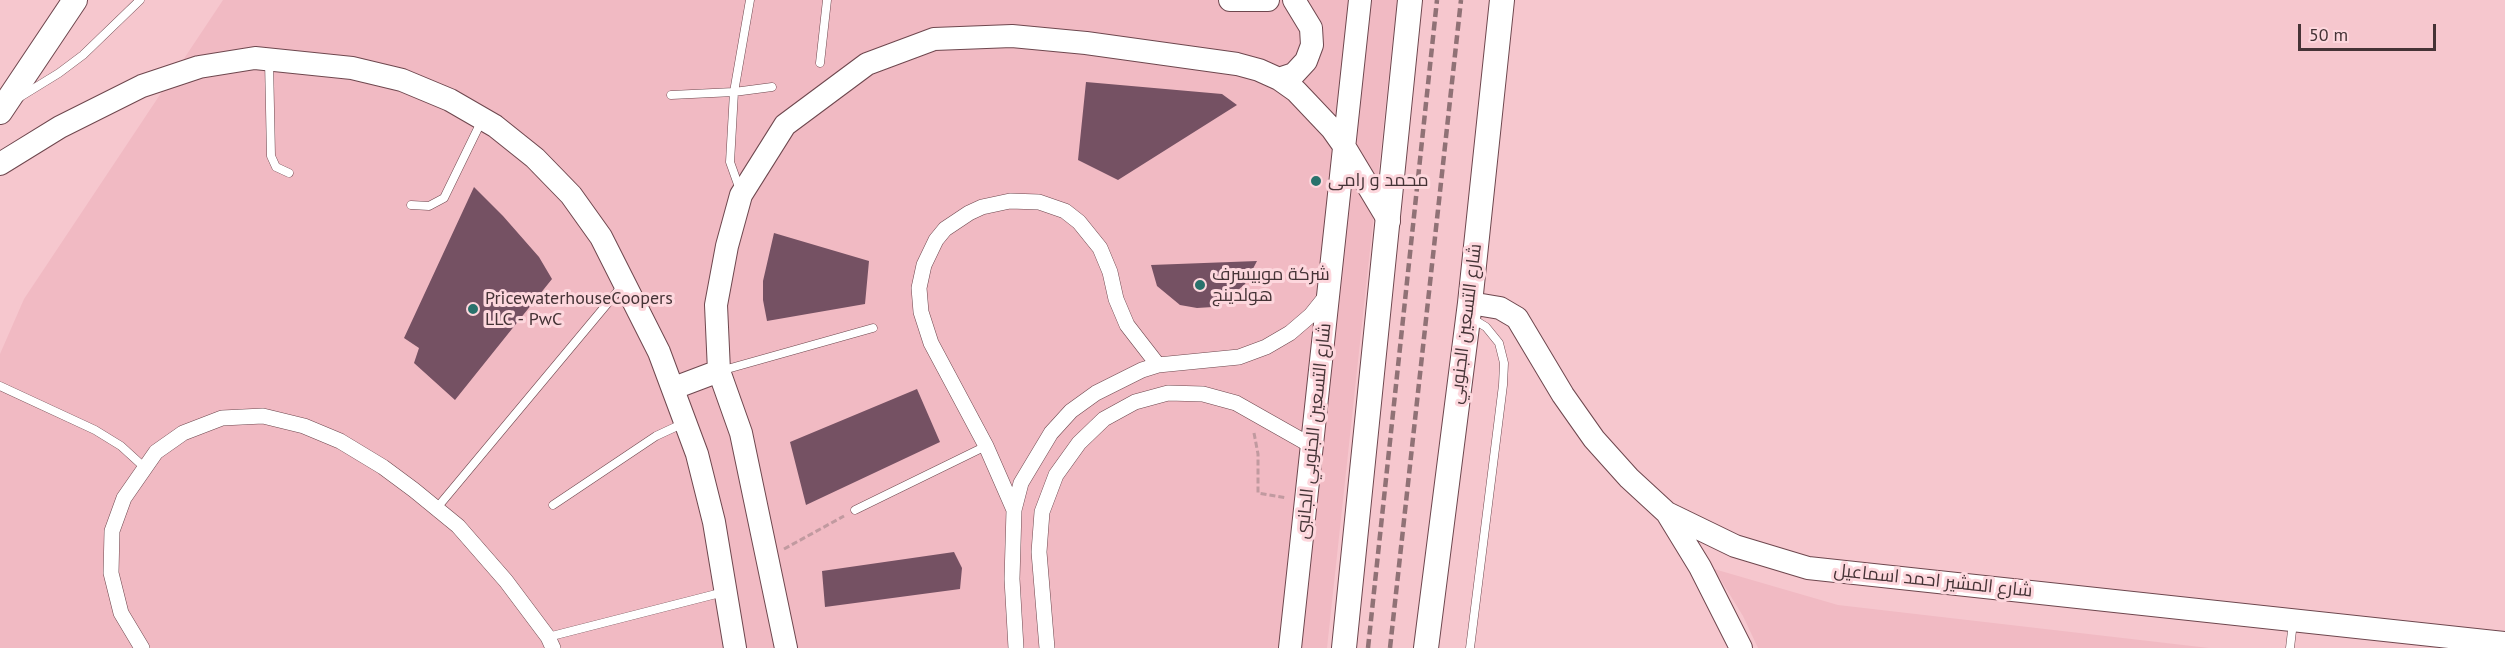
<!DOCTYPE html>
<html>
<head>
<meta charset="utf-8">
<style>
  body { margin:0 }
  #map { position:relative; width:2505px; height:648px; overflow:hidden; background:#f6c7ce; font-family:"PT Sans",sans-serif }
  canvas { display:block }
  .scale { position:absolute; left:2298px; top:24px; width:138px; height:27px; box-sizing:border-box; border:3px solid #453336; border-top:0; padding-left:8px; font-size:18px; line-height:21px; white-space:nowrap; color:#453336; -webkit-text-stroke:4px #fdd7dd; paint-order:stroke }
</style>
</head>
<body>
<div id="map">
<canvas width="2505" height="648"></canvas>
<div class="scale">50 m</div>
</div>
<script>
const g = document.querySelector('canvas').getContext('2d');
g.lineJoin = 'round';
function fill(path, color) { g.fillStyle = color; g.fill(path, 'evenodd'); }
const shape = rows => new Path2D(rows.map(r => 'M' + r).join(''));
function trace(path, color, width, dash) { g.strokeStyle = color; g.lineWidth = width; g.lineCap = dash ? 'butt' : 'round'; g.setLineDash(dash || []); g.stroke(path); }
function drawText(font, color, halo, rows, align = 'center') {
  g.font = font + ' "PT Sans",Cairo,sans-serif'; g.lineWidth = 6; g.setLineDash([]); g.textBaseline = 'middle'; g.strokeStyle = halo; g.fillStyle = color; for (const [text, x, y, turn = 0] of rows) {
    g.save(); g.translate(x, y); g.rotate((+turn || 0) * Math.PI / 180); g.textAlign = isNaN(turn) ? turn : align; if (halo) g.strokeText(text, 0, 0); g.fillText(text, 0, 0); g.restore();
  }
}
fill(shape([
  [223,0,1397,0,1327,648,0,648,0,354,24,299],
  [1714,569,1838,605,2209,648,1758,648,1743,616]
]), '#f1bac3');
fill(shape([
  [1086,82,1222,94,1237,105,1118,180,1078,160],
  [474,187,503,216,539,257,552,279,455,400,414,363,419,348,404,338],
  [774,233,869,261,865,304,767,321,763,300,763,281],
  [1257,261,1245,284,1228,299,1213,307,1197,308,1180,305,1157,286,1151,265],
  [917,389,940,442,806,505,790,442],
  [954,552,962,568,960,589,825,607,822,571]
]), '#755163');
const lane = shape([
  [269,61,271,156,276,167,289,173],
  [820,63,827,0],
  [671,95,734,92,772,87],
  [20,97,59,73,83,55,140,0],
  [740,190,730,162,734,92,750,0],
  [411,205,429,206,444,198,482,120],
  [720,371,873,328],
  [0,386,95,430,121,446,144,467],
  [553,505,656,436,684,423],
  [436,509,622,286],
  [855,510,986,446],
  [548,637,724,592],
  [1470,648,1503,385,1504,363,1499,343,1486,327,1473,319],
  [2290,648,2293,622]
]);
const street = shape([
  [1014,510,986,446,931,343,921,312,919,288,924,265,936,240,945,229,969,213,982,207,1010,201,1039,202,1065,211,1079,222,1100,248,1110,272,1116,299,1127,325,1158,365],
  [142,648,121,613,111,573,112,531,124,498,156,452,183,433,222,418,263,416,304,426,340,441,383,467,414,490,458,526,506,581,548,637,553,648],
  [1016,648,1012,579,1014,510,1021,483,1051,433,1071,411,1096,393,1142,370,1158,365,1239,357,1266,347,1290,333,1311,315,1327,295],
  [1047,648,1039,552,1042,512,1056,475,1079,443,1104,419,1135,402,1168,393,1203,394,1236,403,1312,446]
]);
const secondary = shape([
  [1230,0,1268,0],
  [1279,79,1294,74,1306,61,1312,45,1311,28,1294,0],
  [0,164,60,127,142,86,199,67,255,58,352,68,402,80,450,100,495,126,535,158,571,195,601,237,659,352,697,454,714,522,735,648],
  [1470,303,1500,308,1517,318,1563,395,1594,439,1629,478,1667,513,1735,546,1808,568,2505,643],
  [674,388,719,371],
  [1667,513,1700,567,1741,648],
  [786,648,741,433,719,371,716,305,727,246,741,195,785,125,867,64,934,39,1012,36,1086,43,1237,64,1259,70,1279,79,1296,91,1332,129,1344,146,1389,221],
  [1290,648,1360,0]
]);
const primary = shape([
  [0,112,75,0],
  [1344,648,1410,0],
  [1426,648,1470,303,1502,0]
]);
trace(lane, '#6e474e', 9);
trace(street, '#6e474e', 16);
trace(secondary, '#6e474e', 24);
trace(primary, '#6e474e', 26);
trace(shape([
  [1254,433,1258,454,1258,493,1287,498],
  [784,549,844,516]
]), '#c19aa0', 3, [6, 3]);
trace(lane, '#fff', 8);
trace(street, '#fff', 15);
trace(secondary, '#fff', 22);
trace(primary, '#fff', 24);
trace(shape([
  [1368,648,1437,0],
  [1390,648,1461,0]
]), '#907276', 4.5, [9, 4.5]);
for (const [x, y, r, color] of [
  [1316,181,6,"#29726c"],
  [1200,285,6,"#29726c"],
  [473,309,6,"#29726c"]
]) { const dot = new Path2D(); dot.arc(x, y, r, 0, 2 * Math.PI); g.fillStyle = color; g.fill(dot); trace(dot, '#fdd7dd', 2); }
drawText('18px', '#453336', '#fdd7dd', [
  ["محمد و رامى",1328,181],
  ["شركة موبيسرف",1212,275],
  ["هولدينج",1212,296],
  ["PricewaterhouseCoopers",485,299],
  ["LLC - PwC",485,320]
], 'left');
drawText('18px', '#453336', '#fdd7dd', [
  ["شارع التسعين الجنوبي",1466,324,-83],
  ["شارع التسعين الجنوبي الجانبى",1314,431,-84],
  ["شارع المشير احمد اسماعيل",1933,581,6]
]);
</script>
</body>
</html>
